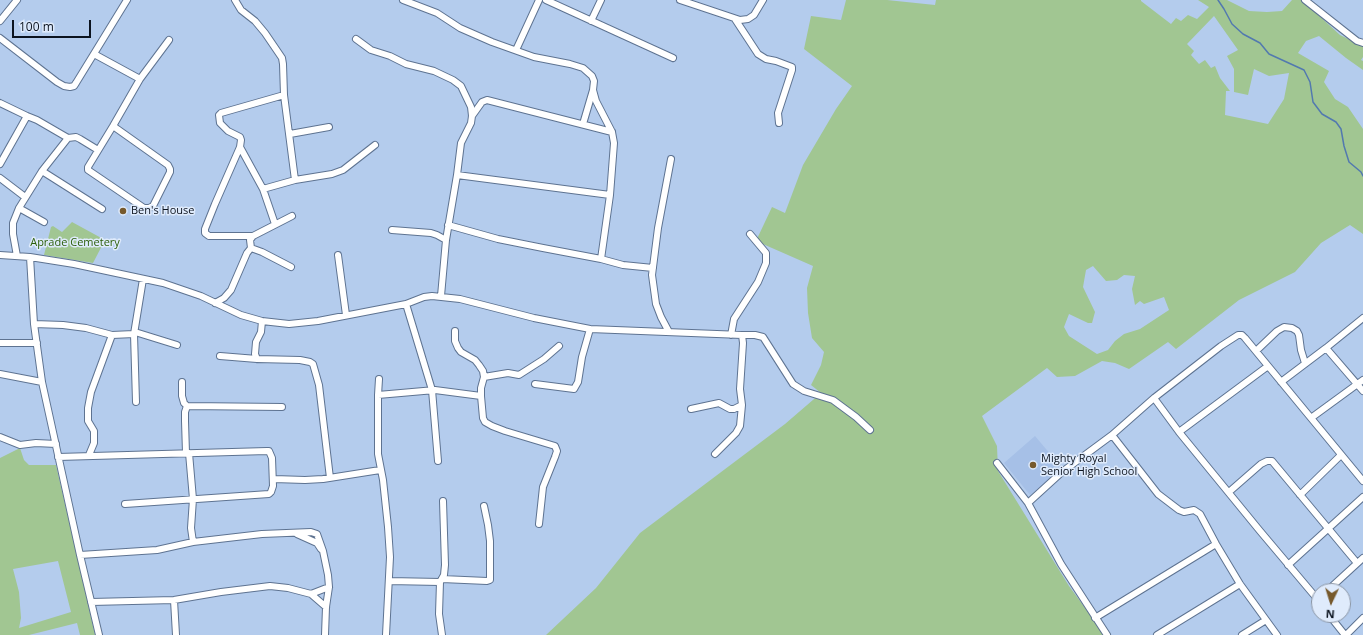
<!DOCTYPE html>
<html>
<head>
<meta charset="utf-8">
<style>
  body { margin:0 }
  #map { position:relative; width:1363px; height:635px; overflow:hidden; background:#b4cced; font-family:"Open Sans",sans-serif }
  canvas { display:block }
  .north { position:absolute; left:1311px; top:583px; width:40px; height:40px; box-sizing:border-box; background:#dfebfc; border:1px solid #8a95a4; border-radius:50%; rotate:184deg; font-size:11px; font-weight:700; line-height:16px; text-align:center; color:#0b131f }
  .north::after { content:''; display:block; margin:auto; width:14px; height:18px; background:#76592c; clip-path:polygon(50% 0,100% 100%,50% 72%,0 100%) }
  .scale { position:absolute; left:12px; top:20px; width:79px; height:18px; box-sizing:border-box; border:2px solid #0b131f; border-top:0; padding-left:5px; font-size:12px; line-height:14px; white-space:nowrap; color:#0b131f; -webkit-text-stroke:3px #dfebfc; paint-order:stroke }
</style>
</head>
<body>
<div id="map">
<canvas width="1363" height="635"></canvas>
<div class="north">N</div>
<div class="scale">100 m</div>
</div>
<script>
const g = document.querySelector('canvas').getContext('2d');
g.lineJoin = 'round';
function fill(path, color) { g.fillStyle = color; g.fill(path, 'evenodd'); }
const shape = rows => new Path2D(rows.map(r => 'M' + r).join(''));
function trace(path, color, width, dash) { g.strokeStyle = color; g.lineWidth = width; g.lineCap = dash ? 'butt' : 'round'; g.setLineDash(dash || []); g.stroke(path); }
function drawText(font, color, halo, rows, align = 'center') {
  g.font = font + ' "Open Sans",sans-serif'; g.lineWidth = 3; g.setLineDash([]); g.textBaseline = 'middle'; g.strokeStyle = halo; g.fillStyle = color; for (const [text, x, y, turn = 0] of rows) {
    g.save(); g.translate(x, y); g.rotate((+turn || 0) * Math.PI / 180); g.textAlign = isNaN(turn) ? turn : align; if (halo) g.strokeText(text, 0, 0); g.fillText(text, 0, 0); g.restore();
  }
}
fill(shape([
  [1035,436,1062,468,1030,495,1004,463]
]), '#a6c0e7');
fill(shape([
  [846,0,887,0,935,5,936,0,1141,0,1141,1,1171,24,1176,18,1181,21,1188,15,1197,19,1209,7,1198,0,1227,0,1249,11,1267,12,1282,11,1292,0,1302,0,1340,35,1363,46,1363,57,1361,60,1363,61,1363,70,1346,58,1319,36,1306,41,1298,53,1329,71,1324,82,1335,99,1348,107,1363,129,1363,234,1350,225,1321,243,1295,272,1239,300,1176,349,1168,342,1129,369,1115,363,1102,361,1075,376,1057,377,1047,368,982,416,997,446,998,471,1069,586,1105,635,546,635,596,588,640,533,785,424,821,393,811,385,821,365,824,352,812,338,808,313,807,288,813,266,756,241,772,207,785,213,803,165,836,109,852,86,804,49,811,16,841,20],
  [1214,16,1238,50,1227,56,1234,69,1234,92,1248,95,1254,69,1269,76,1289,73,1284,99,1268,124,1225,115,1226,91,1230,91,1220,78,1215,66,1211,68,1205,60,1199,64,1191,55,1194,51,1187,44],
  [1093,266,1106,281,1117,280,1124,275,1135,276,1132,289,1135,305,1140,301,1144,304,1164,297,1169,310,1140,329,1124,334,1115,341,1108,350,1097,354,1069,336,1064,327,1069,314,1088,323,1092,323,1095,312,1083,287,1086,270],
  [72,222,105,240,93,263,44,255,51,227,53,226,62,232],
  [20,448,24,460,29,465,56,465,95,635,80,635,77,623,29,635,0,635,0,458],
  [58,561,71,612,19,628,21,618,19,592,13,569]
]), '#a1c692');
trace(shape([
  [1218,0,1224,9,1232,24,1243,34,1260,43,1269,54,1304,70,1310,82,1313,102,1322,114,1336,122,1341,129,1344,146,1349,162,1361,172,1363,176]
]), '#5279af', 1.5);
const street = shape([
  [235,0,241,10,255,21,265,33,282,58,283,64,284,95,295,180],
  [403,0,437,13,460,28,492,42,534,57,570,64,583,68,592,76,594,81,593,90,596,101,612,132,614,143,610,195,601,259],
  [546,0,673,58],
  [680,0,740,20,748,19,754,15,763,0],
  [1305,0,1357,41,1363,43],
  [735,19,758,54,766,59,776,61,792,67,792,70,778,113,779,123],
  [0,21,17,0],
  [591,21,601,0],
  [0,38,57,82,64,86,70,87,74,86,76,83,127,0],
  [356,39,371,50,390,56,406,64,434,71,453,80,461,86,471,107,472,116,471,123,461,143,457,175,446,240,441,296],
  [516,50,539,0],
  [94,54,140,79],
  [284,95,221,113,219,115,220,123,228,131,240,137,241,140,240,147,215,204,205,229,205,233,209,236,253,236,292,216],
  [0,103,27,116,37,120,68,138,76,137,80,139,98,150],
  [472,116,482,102,487,100,612,132],
  [583,124,593,90],
  [113,126,168,165,170,169,170,172,153,206,149,208,144,208,88,170,88,167,113,126,140,79,169,40],
  [290,134,329,127],
  [240,147,263,189,275,224],
  [0,164,27,116],
  [42,171,102,209],
  [457,175,610,195],
  [0,178,25,197],
  [263,189,295,180,332,174,343,170,375,145],
  [19,208,44,222],
  [448,225,498,239,543,248,601,259,623,265,653,268],
  [392,230,431,233,437,235,446,240],
  [251,248,262,252,291,267],
  [0,255,30,257,74,264,163,283,201,296,241,315,262,321,289,324,318,321,406,304,424,297,432,296,460,299,534,318,590,329,742,335,743,343,740,389,742,405,734,409,730,409,719,403,691,409],
  [338,255,346,315],
  [17,256,13,234,13,223,19,208,42,171,68,138],
  [30,257,34,324,42,382,80,555,99,635],
  [215,303,224,298,231,290,247,253,251,248,250,240,253,236],
  [406,304,432,390,438,461],
  [34,324,63,325,86,328,112,335],
  [455,331,455,341,458,348,461,352,475,360,479,365,483,371,484,377],
  [135,332,177,345],
  [669,332,661,317,656,304,652,275,658,228,671,159],
  [731,335,734,319,758,282,766,263,766,253,750,234],
  [742,335,755,335,763,337,793,384,804,391,833,400,856,417,870,430],
  [0,343,37,343],
  [1326,348,1363,391],
  [1256,351,1277,331,1284,327,1292,328,1297,331,1299,335,1301,350,1305,363],
  [220,356,257,359,300,360,310,362,313,364,319,385,330,478],
  [257,359,255,354,256,342,261,332,262,321],
  [0,374,42,382],
  [379,379,378,395,378,454,383,480,388,527,390,557,386,635],
  [182,382,182,396,184,403,187,406,185,412,185,421,186,453],
  [1281,382,1326,348,1363,318],
  [535,384,574,389,578,382,582,357,590,329],
  [378,395,435,390,481,396,483,418,485,422,492,426,505,431,555,446,557,451,555,457,543,487,539,524],
  [481,396,481,388,484,377,508,373,519,375,544,359,559,346],
  [1154,398,1179,432,1260,531,1319,601],
  [136,402,134,334,143,279],
  [187,406,282,407],
  [1311,418,1363,380],
  [1179,432,1268,366],
  [1112,435,1158,494,1179,510,1184,512,1194,510,1200,514,1216,544,1240,584,1277,635],
  [0,437,20,445,36,443,56,444],
  [189,453,193,499,191,528,193,542],
  [715,454,736,433,740,426,742,405],
  [89,455,94,443,94,431,88,421,88,408,91,392,112,335,134,334],
  [58,457,267,451,269,451,272,458,273,486,271,492,269,494,125,504],
  [997,463,1028,503,1061,564,1107,635],
  [274,479,305,480,323,479,380,470],
  [1229,492,1261,464,1267,461,1272,461,1357,563],
  [1300,495,1341,455],
  [1028,503,1062,472,1112,435,1154,398,1221,346,1238,335,1242,335,1245,338,1363,481],
  [297,534,317,543,321,549],
  [80,555,157,550,193,542,262,534,311,532,317,534,323,551,328,575,329,587,326,607,325,635],
  [1288,565,1363,497],
  [442,579,487,581,490,580,490,541,488,525,484,506],
  [389,581,440,582],
  [1327,591,1363,558],
  [311,594,326,607],
  [174,600,176,635],
  [91,602,174,600,221,592,270,586,288,588,311,594,329,587],
  [1329,615,1345,635],
  [1095,618,1216,544],
  [442,635,439,614,440,582,444,575,445,565,443,501],
  [1157,635,1240,584],
  [1242,635,1266,620],
  [1346,635,1363,618]
]);
trace(street, '#5e7391', 8);
trace(street, '#fff', 6);
for (const [x, y, r, color] of [
  [123,211,4,"#76592c"],
  [1033,465,4,"#76592c"]
]) { const dot = new Path2D(); dot.arc(x, y, r, 0, 2 * Math.PI); g.fillStyle = color; g.fill(dot); trace(dot, '#dfebfc', 1.5); }
drawText('11px', '#0b131f', '#dfebfc', [
  ["Ben's House",131,211],
  ["Mighty Royal",1041,459],
  ["Senior High School",1041,472]
], 'left');
drawText('11px', '#2b5e08', '#dfebfc', [
  ["Aprade Cemetery",75,243]
]);
</script>
</body>
</html>
